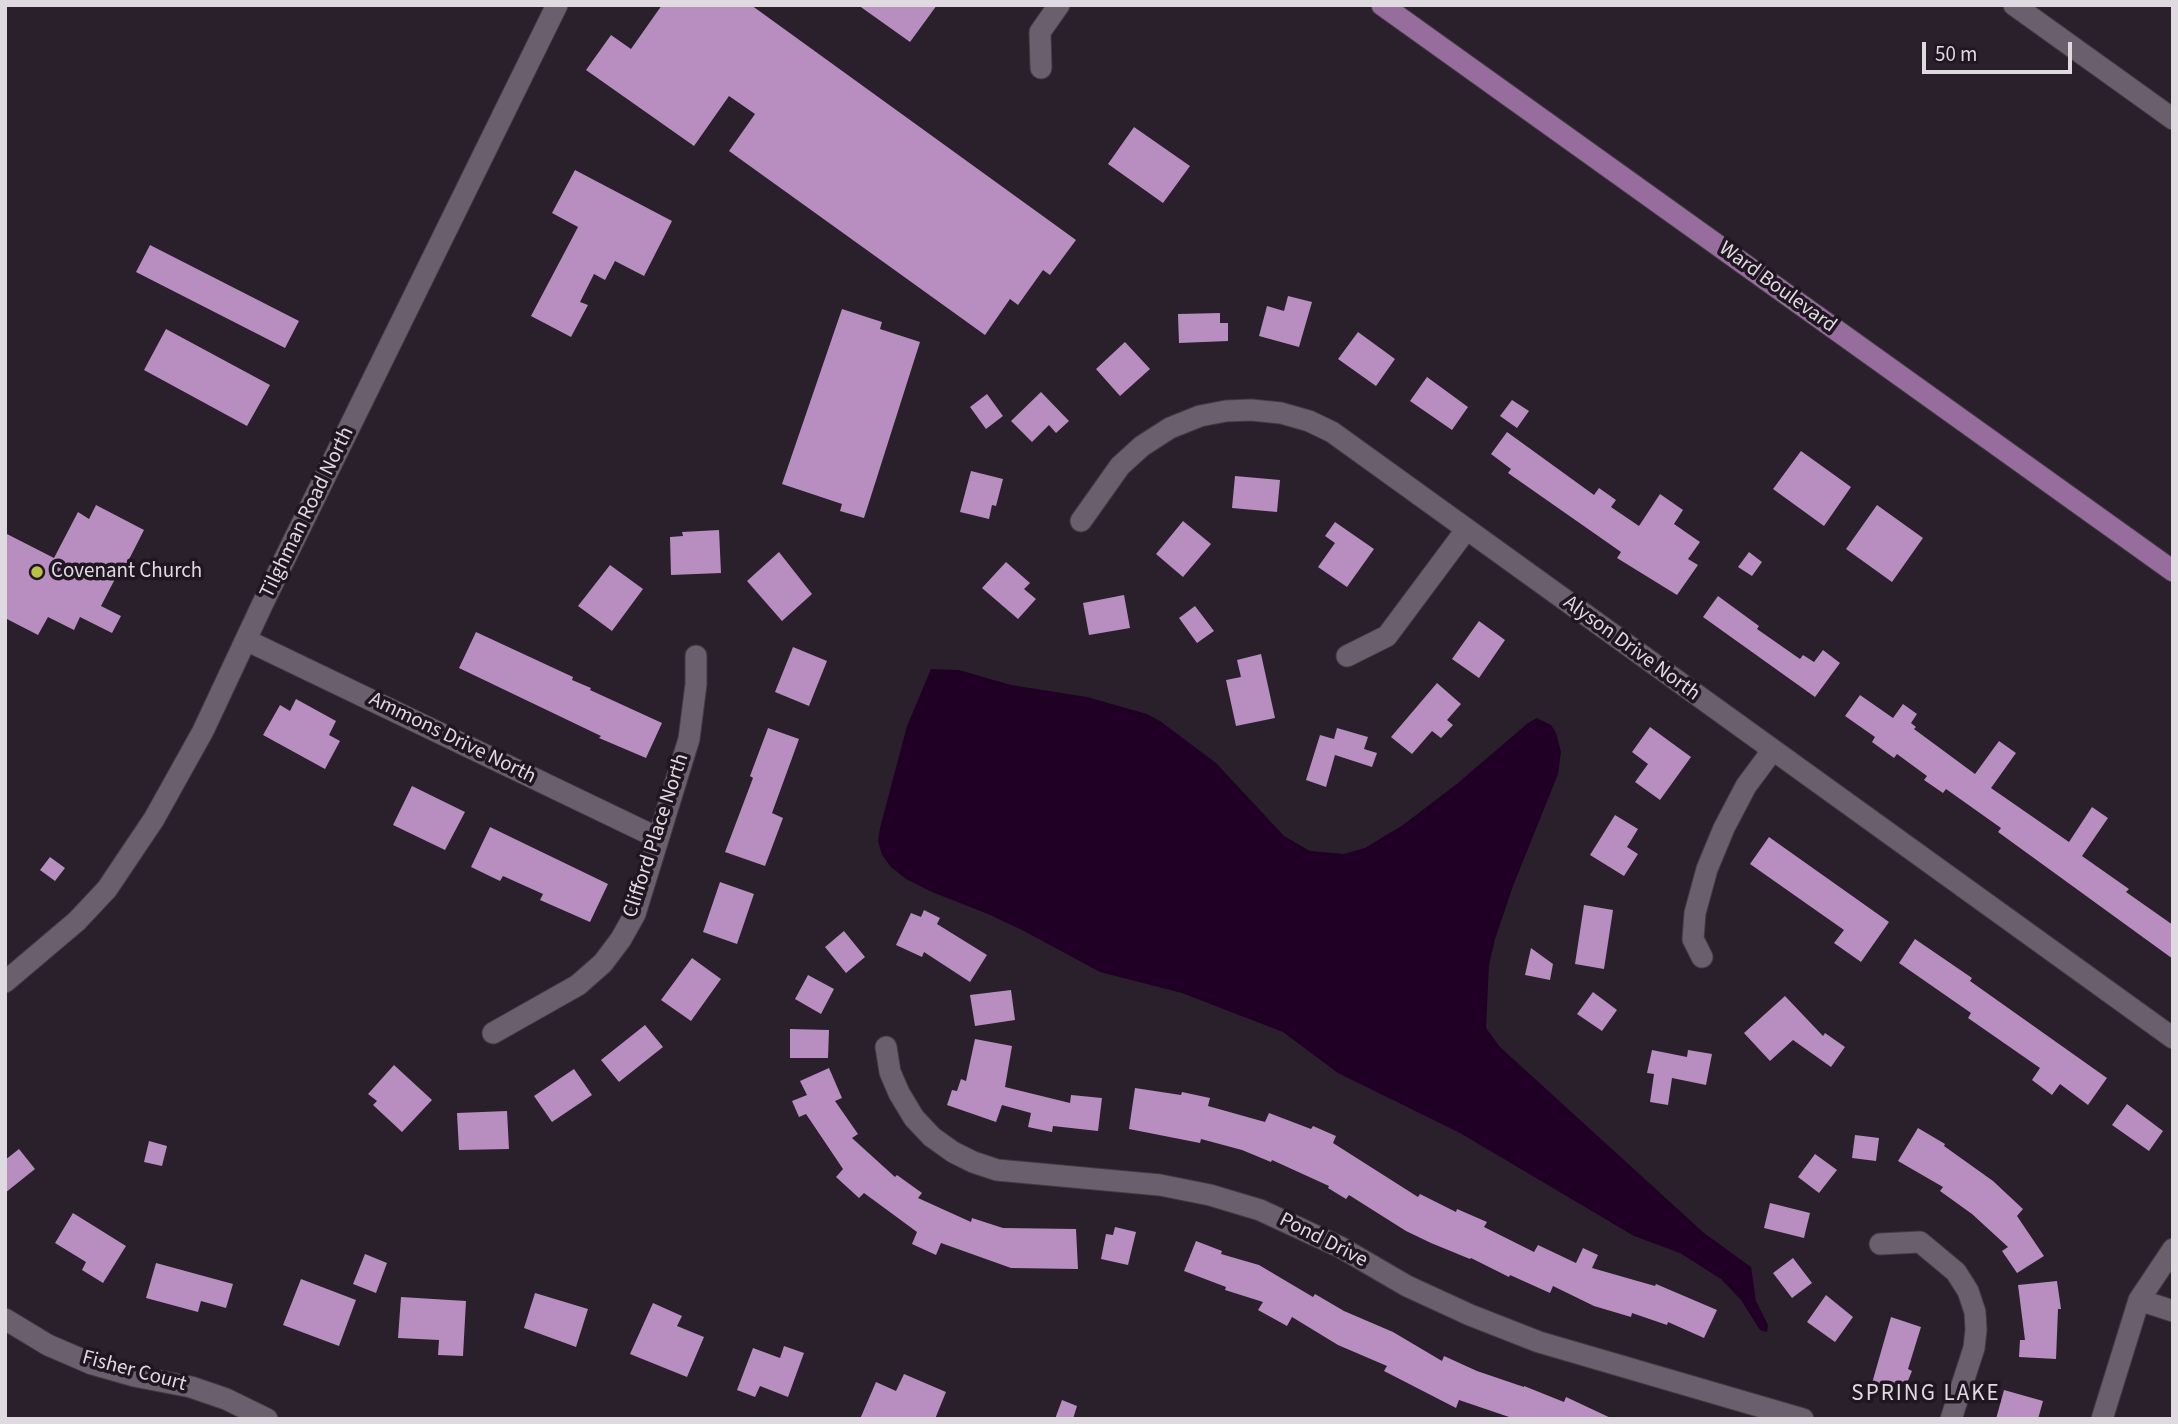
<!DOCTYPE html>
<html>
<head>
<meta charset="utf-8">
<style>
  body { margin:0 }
  #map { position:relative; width:2178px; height:1424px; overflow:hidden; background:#29202b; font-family:"Source Sans 3",sans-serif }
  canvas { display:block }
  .frame { position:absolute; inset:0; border:7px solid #dfd9e0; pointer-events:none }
  .scale { position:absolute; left:1922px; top:42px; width:150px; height:32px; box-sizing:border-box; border:4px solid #dfd9e0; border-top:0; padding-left:9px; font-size:21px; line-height:24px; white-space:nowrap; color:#dfd9e0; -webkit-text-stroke:5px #201621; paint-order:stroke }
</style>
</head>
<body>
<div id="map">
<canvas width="2178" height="1424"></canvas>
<div class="frame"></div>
<div class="scale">50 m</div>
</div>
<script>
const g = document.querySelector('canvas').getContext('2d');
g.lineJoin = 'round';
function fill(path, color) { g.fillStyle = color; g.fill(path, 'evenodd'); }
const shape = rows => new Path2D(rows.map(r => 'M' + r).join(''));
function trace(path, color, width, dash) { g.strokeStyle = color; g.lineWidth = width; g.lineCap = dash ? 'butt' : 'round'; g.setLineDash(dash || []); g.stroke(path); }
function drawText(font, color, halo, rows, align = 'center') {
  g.font = font + ' "Source Sans 3",sans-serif'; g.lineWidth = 7; g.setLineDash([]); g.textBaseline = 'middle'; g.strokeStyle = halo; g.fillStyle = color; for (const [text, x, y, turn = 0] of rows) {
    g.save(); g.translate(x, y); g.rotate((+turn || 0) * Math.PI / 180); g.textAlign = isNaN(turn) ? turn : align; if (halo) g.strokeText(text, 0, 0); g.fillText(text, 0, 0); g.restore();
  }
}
fill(shape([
  [931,669,959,670,1011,685,1087,697,1147,714,1160,721,1216,763,1284,836,1310,851,1344,854,1365,848,1403,825,1458,783,1528,723,1537,718,1551,725,1556,733,1561,752,1558,774,1513,886,1495,939,1489,965,1486,1028,1500,1047,1704,1233,1751,1267,1756,1301,1768,1325,1767,1332,1760,1330,1741,1300,1721,1279,1680,1253,1634,1236,1460,1133,1338,1073,1283,1032,1182,993,1100,972,1024,931,988,914,932,892,906,879,891,867,882,855,878,841,880,828,907,726]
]), '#200025');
fill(shape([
  [662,5,751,5,1076,240,1050,275,1043,270,1018,305,1010,299,985,335,729,151,755,114,729,96,694,146,586,70,611,35,631,49],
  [858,5,937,5,910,42],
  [1134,127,1190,166,1163,203,1108,164],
  [575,170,672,221,644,276,615,261,605,280,594,274,580,302,588,305,571,337,531,316,578,227,552,213],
  [150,245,299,321,285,348,136,272],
  [1288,296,1312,302,1299,347,1259,336,1267,306,1284,311],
  [842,309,882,322,880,329,920,342,864,518,840,511,842,504,782,484],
  [1220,313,1220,323,1228,323,1228,341,1179,343,1178,314],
  [166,329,270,385,247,426,144,370],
  [1358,332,1395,359,1376,386,1338,359],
  [1125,342,1150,369,1120,396,1096,369],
  [1427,377,1468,407,1452,430,1410,401],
  [1041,392,1069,421,1056,433,1049,425,1032,442,1011,421],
  [987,394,1003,416,986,429,970,407],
  [1512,400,1529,411,1517,428,1500,416],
  [1507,432,1594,495,1599,488,1616,500,1611,507,1639,526,1660,494,1683,510,1674,524,1700,542,1688,559,1698,565,1677,595,1617,558,1621,552,1508,473,1511,469,1491,454],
  [1801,451,1851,487,1824,526,1773,489],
  [971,471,1003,479,996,506,992,505,989,519,960,512],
  [1235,476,1280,480,1277,512,1232,508],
  [96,505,144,530,119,579,116,577,101,606,121,616,112,633,80,617,74,630,48,617,38,635,5,618,5,533,54,558,78,512,89,519],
  [1877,505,1923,538,1892,582,1846,549],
  [1183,521,1211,544,1183,577,1156,554],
  [1335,522,1374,549,1347,587,1318,567,1335,543,1325,536],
  [719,530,721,573,671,575,670,537,683,536,682,532],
  [779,552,812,594,782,621,747,581],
  [1749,552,1762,562,1752,576,1738,567],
  [1006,562,1030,583,1024,589,1036,599,1018,619,982,588],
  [610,565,643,589,612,631,578,606],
  [1124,595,1130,628,1089,635,1083,603],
  [1718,596,1759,626,1757,629,1800,659,1803,655,1814,662,1823,650,1840,663,1815,697,1703,617],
  [1195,606,1214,631,1197,643,1179,618],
  [1479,621,1505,640,1479,678,1452,659],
  [476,632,573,677,572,680,591,688,590,690,662,723,646,758,599,738,601,736,459,668],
  [793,647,827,661,809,706,775,692],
  [1261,654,1275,718,1236,726,1226,680,1241,677,1237,660],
  [1437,683,1461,704,1447,720,1453,725,1441,738,1432,731,1412,754,1391,737],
  [1860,695,1893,718,1903,704,1917,714,1911,723,1916,727,1914,729,1975,774,1999,741,2016,753,1991,788,2069,842,2092,807,2108,818,2082,856,2129,889,2126,892,2173,925,2173,959,1998,832,2001,828,1946,789,1943,793,1924,780,1927,776,1897,754,1894,758,1872,742,1875,737,1845,716],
  [296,699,336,721,329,735,340,741,325,769,263,735,280,705,290,711],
  [1650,727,1691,757,1660,800,1635,782,1648,764,1632,752],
  [768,728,799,739,772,813,783,818,765,866,725,852,753,778,750,776],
  [1337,728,1368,737,1364,749,1377,753,1372,767,1335,755,1326,787,1306,780,1320,735,1334,739],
  [412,786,465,812,445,850,393,825],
  [1615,815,1638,829,1627,847,1638,854,1624,876,1590,855],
  [490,827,608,884,590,922,540,900,543,894,503,876,500,881,471,867],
  [1769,837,1889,922,1861,962,1834,943,1844,930,1750,864],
  [50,857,65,868,55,881,40,870],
  [720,882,754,894,737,944,703,932],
  [1584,905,1613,910,1604,969,1575,964],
  [924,910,940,918,937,924,987,955,970,982,924,952,922,957,896,945,911,913,921,917],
  [844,931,865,957,846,973,825,947],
  [1915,939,1972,978,1970,981,2107,1078,2088,1105,2060,1084,2052,1095,2032,1080,2040,1068,1968,1018,1971,1013,1899,963],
  [1531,948,1553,964,1550,980,1525,975],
  [692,958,721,979,691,1021,661,1000],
  [808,975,834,989,821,1014,795,999],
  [1011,990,1015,1020,975,1026,970,995],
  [1593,992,1617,1010,1602,1031,1577,1014],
  [1785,996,1823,1036,1825,1033,1845,1047,1831,1067,1793,1040,1770,1061,1744,1033],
  [645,1025,663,1047,619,1082,601,1060],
  [790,1029,829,1030,828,1058,790,1058],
  [975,1039,1012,1046,1005,1087,1070,1103,1071,1095,1102,1098,1098,1131,1053,1126,1052,1132,1028,1127,1031,1113,1002,1105,996,1122,947,1105,952,1090,957,1091,961,1079,966,1081],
  [1652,1050,1687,1057,1688,1050,1712,1054,1706,1085,1672,1078,1668,1105,1650,1102,1654,1074,1647,1073],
  [394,1065,432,1100,402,1132,373,1105,377,1101,368,1094],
  [829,1068,842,1098,835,1101,858,1134,852,1138,895,1177,897,1175,922,1193,918,1198,971,1222,972,1218,1003,1228,1076,1229,1078,1269,1011,1268,941,1243,936,1255,912,1244,917,1232,864,1193,859,1198,836,1177,843,1169,806,1114,799,1117,792,1101,807,1095,800,1081],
  [574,1069,592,1095,552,1122,534,1096],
  [1135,1088,1181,1095,1182,1092,1210,1098,1208,1106,1265,1122,1269,1113,1311,1129,1313,1126,1336,1136,1333,1143,1418,1197,1420,1194,1456,1212,1457,1209,1487,1222,1484,1227,1534,1252,1538,1245,1576,1263,1583,1248,1598,1255,1592,1268,1655,1286,1656,1284,1717,1310,1704,1338,1668,1322,1667,1325,1632,1313,1631,1317,1594,1306,1553,1286,1550,1293,1510,1275,1509,1277,1471,1258,1470,1259,1431,1243,1406,1231,1349,1195,1346,1199,1328,1188,1329,1186,1272,1160,1271,1162,1242,1150,1201,1139,1200,1143,1129,1129],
  [2127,1104,2163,1131,2149,1151,2112,1125],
  [507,1111,509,1149,459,1150,457,1113],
  [1918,1128,1945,1144,1944,1146,1993,1181,2023,1209,2017,1216,2044,1256,2017,1273,2002,1251,2008,1247,1972,1214,1940,1191,1943,1187,1898,1161],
  [1855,1135,1879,1138,1876,1161,1852,1158],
  [149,1141,167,1146,162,1166,144,1162],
  [19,1149,35,1169,5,1193,5,1160],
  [1815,1154,1837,1170,1819,1193,1798,1177],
  [1770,1203,1810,1213,1804,1238,1764,1228],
  [73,1213,126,1246,103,1283,82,1270,86,1262,55,1243],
  [1115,1227,1136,1232,1128,1265,1101,1259,1106,1234,1113,1235],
  [1196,1241,1222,1251,1221,1254,1259,1265,1313,1297,1315,1294,1344,1311,1393,1332,1442,1361,1444,1356,1477,1371,1524,1387,1524,1386,1564,1402,1566,1397,1613,1419,1515,1419,1459,1400,1456,1408,1384,1371,1387,1366,1338,1345,1292,1317,1287,1326,1258,1310,1263,1302,1225,1290,1226,1287,1184,1271],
  [365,1254,387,1263,376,1293,353,1284],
  [1793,1258,1812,1283,1792,1298,1773,1273],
  [156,1263,233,1284,226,1308,201,1301,198,1312,146,1298],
  [301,1279,356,1300,339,1346,283,1325],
  [2057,1281,2061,1309,2058,1309,2056,1359,2019,1357,2020,1340,2025,1340,2018,1285],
  [535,1293,588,1309,576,1347,524,1328],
  [1826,1295,1853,1317,1835,1342,1807,1322],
  [401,1297,466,1301,463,1356,438,1355,439,1340,398,1338],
  [653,1303,682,1316,677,1326,704,1337,687,1377,630,1354],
  [1891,1317,1921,1327,1908,1369,1912,1371,1902,1395,1872,1383],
  [784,1346,804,1353,788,1397,760,1386,755,1397,737,1390,753,1348,780,1358],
  [904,1374,946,1392,935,1419,860,1419,876,1382,896,1391],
  [2004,1390,2043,1401,2038,1419,1996,1419],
  [1062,1400,1077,1406,1073,1419,1055,1419]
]), '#b88dbf');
const minor = shape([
  [2014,5,2173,119],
  [1041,68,1040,32,1059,5],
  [1081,521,1120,466,1142,446,1170,428,1200,416,1226,411,1251,410,1281,413,1309,421,1332,432,2173,1038],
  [246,640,658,838],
  [1347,656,1387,636,1466,530],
  [1702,957,1693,939,1695,913,1707,869,1724,828,1746,786,1772,751],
  [5,982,77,921,107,889,154,819,203,731,263,603,557,5],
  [493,1033,578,985,603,963,621,939,635,914,689,739,696,684,696,656],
  [886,1047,890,1072,899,1093,914,1118,932,1137,953,1152,973,1162,997,1170,1160,1185,1210,1195,1260,1210,1340,1247,1407,1286,1470,1315,1539,1342,1803,1419],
  [1880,1244,1920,1242,1956,1272,1968,1291,1975,1312,1976,1330,1974,1348,1951,1419],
  [2139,1300,2173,1311],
  [5,1319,48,1345,92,1364,134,1376,191,1387,226,1399,267,1419],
  [2102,1419,2139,1300,2173,1249]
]);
const major = shape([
  [1382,5,2173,571]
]);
trace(minor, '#433b44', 23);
trace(major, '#433b44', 23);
trace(minor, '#6a5f6c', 21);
trace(major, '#966d9d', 21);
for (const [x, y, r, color] of [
  [37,572,7,"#bac046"]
]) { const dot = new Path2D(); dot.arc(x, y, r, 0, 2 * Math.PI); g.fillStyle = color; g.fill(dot); trace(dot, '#201621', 2.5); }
drawText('21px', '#dfd9e0', '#201621', [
  ["Ward Boulevard",1777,288,36],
  ["Tilghman Road North",308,513,-64],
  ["Alyson Drive North",1631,649,36],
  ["Ammons Drive North",452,739,26],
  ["Clifford Place North",657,836,-72],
  ["Pond Drive",1323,1241,27],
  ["Fisher Court",134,1372,15]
]);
drawText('21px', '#dfd9e0', '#201621', [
  ["Covenant Church",51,572]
], 'left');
g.letterSpacing = '2px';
drawText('23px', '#dfd9e0', '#201621', [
  ["SPRING LAKE",1926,1395]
]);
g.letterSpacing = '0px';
</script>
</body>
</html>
